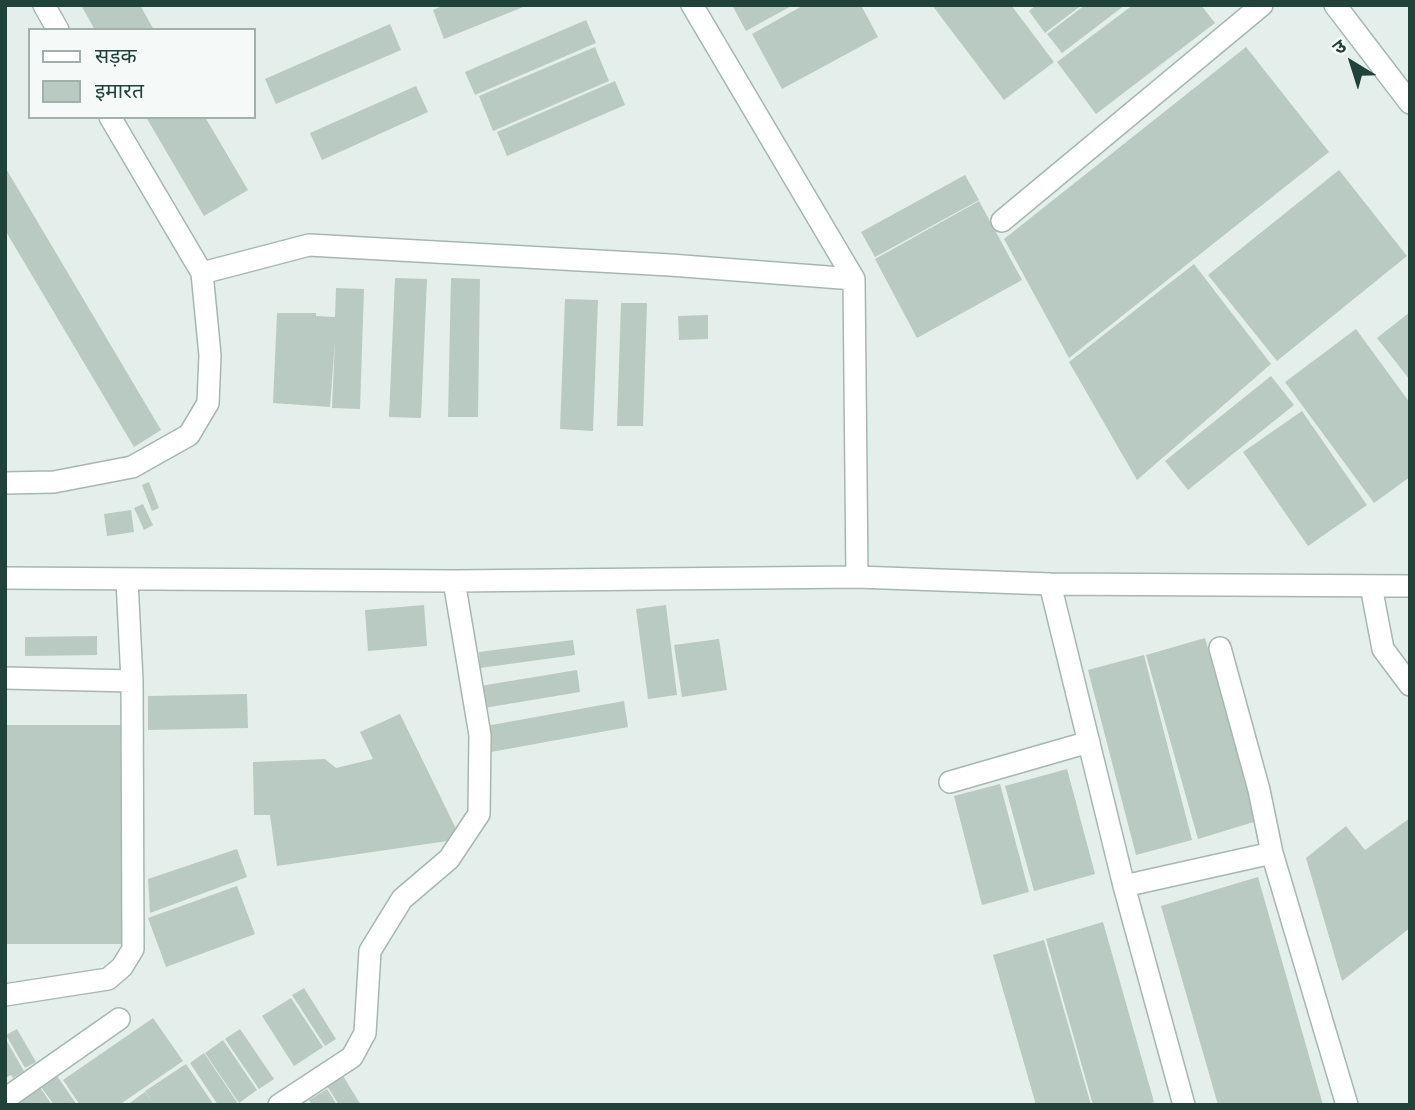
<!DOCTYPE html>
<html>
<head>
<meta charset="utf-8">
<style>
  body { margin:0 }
  #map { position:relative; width:1415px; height:1110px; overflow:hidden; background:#e4eeea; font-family:Manrope,"Noto Sans Devanagari",sans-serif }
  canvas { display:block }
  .frame { position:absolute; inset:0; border:7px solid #214239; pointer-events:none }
  .legend { position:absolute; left:28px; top:28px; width:228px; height:91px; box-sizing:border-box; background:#f5faf8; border:2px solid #a0b0ac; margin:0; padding:9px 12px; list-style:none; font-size:21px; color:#214239 }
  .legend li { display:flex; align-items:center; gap:14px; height:35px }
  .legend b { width:35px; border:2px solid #a0b0ac }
  .north { position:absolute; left:1317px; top:28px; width:70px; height:70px; -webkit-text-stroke:5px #f5faf8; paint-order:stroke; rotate:322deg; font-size:19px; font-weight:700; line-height:28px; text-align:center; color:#214239 }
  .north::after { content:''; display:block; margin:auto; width:24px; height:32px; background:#214239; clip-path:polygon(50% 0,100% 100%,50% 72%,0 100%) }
</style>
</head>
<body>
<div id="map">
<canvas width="1415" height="1110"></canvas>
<div class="frame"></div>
<ul class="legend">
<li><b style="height:9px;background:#fff"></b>सड़क</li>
<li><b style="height:19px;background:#b9cac2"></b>इमारत</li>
</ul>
<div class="north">उ</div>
</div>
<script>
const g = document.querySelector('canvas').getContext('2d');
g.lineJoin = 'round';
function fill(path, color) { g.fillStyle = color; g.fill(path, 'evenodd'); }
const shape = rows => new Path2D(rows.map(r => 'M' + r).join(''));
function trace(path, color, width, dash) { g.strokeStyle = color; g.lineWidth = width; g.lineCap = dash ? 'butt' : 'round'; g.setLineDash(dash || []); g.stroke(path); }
fill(shape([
  [81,5,140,5,154,30,95,30],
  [445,5,528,5,444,39,433,10],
  [732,5,793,5,746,31],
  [804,5,861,5,878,37,782,89,752,34],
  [932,5,1011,5,1054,62,1004,100],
  [1036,5,1082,5,1045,33,1029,11],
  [1085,5,1125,5,1062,53,1047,34],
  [1133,5,1201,5,1215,23,1096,114,1057,62],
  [586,20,596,43,475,95,465,72],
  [390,24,401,50,276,104,265,79],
  [595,47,609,81,493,131,479,96],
  [1246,47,1329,152,1069,358,1004,239],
  [615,81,625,105,507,156,497,132],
  [416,86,428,112,322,160,310,133],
  [146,117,205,117,248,190,204,216],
  [5,167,161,430,134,447,5,230],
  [1339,170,1407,256,1277,361,1208,275],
  [965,175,979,200,875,257,861,232],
  [979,201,1022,280,917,338,875,259],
  [1194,264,1271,364,1137,480,1069,362],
  [395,278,427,279,421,418,389,417],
  [451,278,480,279,478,417,448,417],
  [336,288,364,289,360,409,332,408,335,341,330,407,273,403,277,313,316,313,316,316,335,317],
  [565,299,598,300,593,431,560,429],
  [621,303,647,303,643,426,617,426],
  [1410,312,1410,380,1377,338],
  [708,315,708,339,679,340,678,316],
  [1356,329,1410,403,1410,477,1374,503,1285,382],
  [1271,376,1294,405,1188,490,1165,461],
  [1302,411,1367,505,1308,546,1243,452],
  [149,482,159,508,152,511,142,485],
  [143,504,153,525,144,530,134,508],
  [131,510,134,532,107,536,104,514],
  [424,605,427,646,368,651,365,610],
  [666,605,677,695,648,699,636,609],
  [97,636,97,655,25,656,25,637],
  [1205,638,1257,821,1198,839,1146,655],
  [719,639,727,690,682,697,674,645],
  [573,640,575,655,480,668,479,652],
  [1144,655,1192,840,1136,855,1088,670],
  [577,670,580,692,484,708,480,686],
  [247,694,248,728,148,730,148,696],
  [624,701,628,727,491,752,486,726],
  [400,714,461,839,277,866,270,815,254,815,253,762,325,759,336,768,373,759,360,732],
  [5,725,123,725,122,944,5,944],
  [1067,769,1095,874,1034,891,1005,786],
  [1000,784,1029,892,982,905,954,796],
  [1410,818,1410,928,1342,981,1306,858,1346,826,1365,850],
  [237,849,247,877,150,913,148,879],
  [1258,877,1323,1105,1218,1105,1161,906],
  [237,886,255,934,166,967,148,918],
  [1103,922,1154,1102,1144,1105,1093,1105,1046,939],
  [1044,940,1091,1105,1036,1105,993,955],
  [304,988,336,1039,325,1046,292,995],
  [291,998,323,1047,294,1066,262,1016],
  [153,1018,183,1061,119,1105,80,1105,63,1080],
  [17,1029,36,1062,25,1068,6,1035],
  [240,1029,274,1079,259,1089,225,1039],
  [5,1038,24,1071,13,1078,11,1075,5,1078],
  [223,1040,257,1090,239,1103,205,1053],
  [204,1053,237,1102,234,1105,218,1105,190,1063],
  [186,1064,214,1105,127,1105,145,1092,152,1101,145,1091],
  [55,1073,77,1105,54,1105,39,1084],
  [343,1076,361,1105,339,1105,327,1086],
  [39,1086,52,1105,20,1105,17,1101],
  [327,1089,337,1105,312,1105,309,1100]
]), '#b9cac2');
const minor = shape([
  [44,5,58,30],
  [692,5,854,279,857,577],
  [1335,5,1410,103],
  [1002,221,1262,5],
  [202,273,309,245,670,265,854,279],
  [5,483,54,482,132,467,189,435,208,403,210,355,202,273,110,117],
  [5,578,454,581,857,577,1050,584,1410,586],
  [1050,584,1124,886,1184,1105],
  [1371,586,1383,649,1410,685],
  [1220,648,1259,790,1272,853,1347,1105],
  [5,678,132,681],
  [950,782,1089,742],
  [1124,886,1272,853],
  [5,995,108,979,122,967,133,949,132,681,127,580],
  [5,1099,119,1019],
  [279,1105,352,1057,365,1033,370,951,402,899,449,859,479,814,480,735,454,581]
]);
trace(minor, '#a6b7b1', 24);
trace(minor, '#fff', 21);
</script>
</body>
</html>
